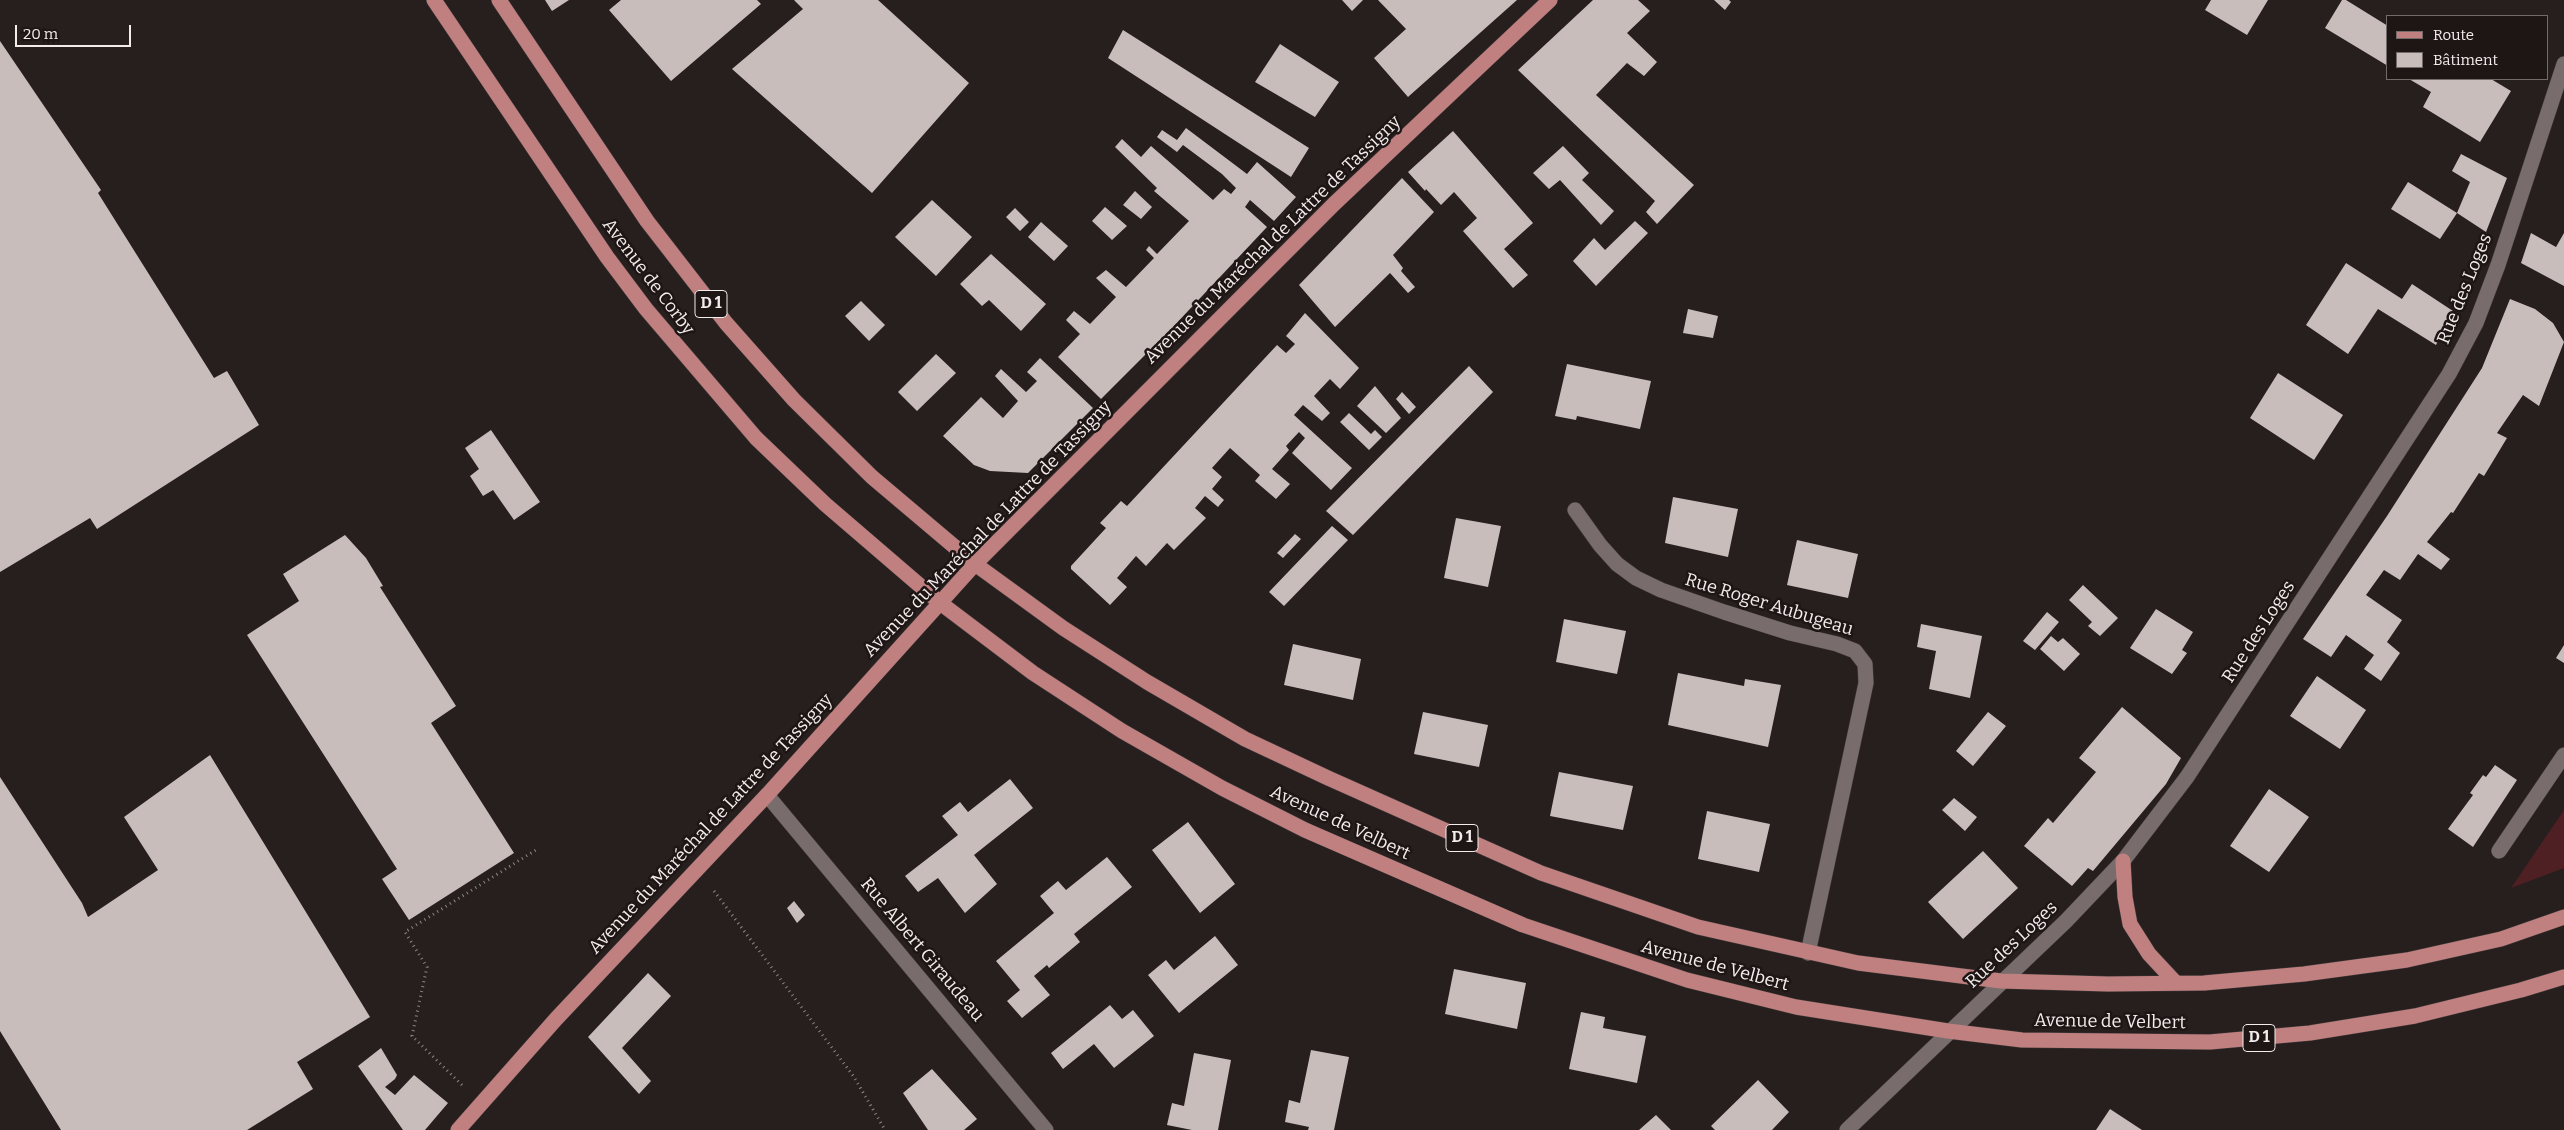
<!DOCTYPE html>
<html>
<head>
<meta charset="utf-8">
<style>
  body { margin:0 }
  #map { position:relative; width:2564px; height:1130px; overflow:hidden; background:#271e1e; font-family:Bitter,serif }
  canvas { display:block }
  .legend { position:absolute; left:2386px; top:15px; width:162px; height:65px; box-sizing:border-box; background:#1e1515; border:1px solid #736b6b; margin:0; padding:6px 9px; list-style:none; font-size:15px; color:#f3ecec }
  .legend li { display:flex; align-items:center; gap:10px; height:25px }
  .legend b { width:25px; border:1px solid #736b6b }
  .scale { position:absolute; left:15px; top:25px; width:116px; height:22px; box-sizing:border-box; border:2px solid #f3ecec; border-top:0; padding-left:6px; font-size:15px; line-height:18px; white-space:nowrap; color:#f3ecec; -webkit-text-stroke:4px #1e1515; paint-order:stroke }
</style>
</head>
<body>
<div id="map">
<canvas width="2564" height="1130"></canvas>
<ul class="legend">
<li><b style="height:6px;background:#c08080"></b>Route</li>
<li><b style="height:14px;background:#c9bdbc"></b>Bâtiment</li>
</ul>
<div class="scale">20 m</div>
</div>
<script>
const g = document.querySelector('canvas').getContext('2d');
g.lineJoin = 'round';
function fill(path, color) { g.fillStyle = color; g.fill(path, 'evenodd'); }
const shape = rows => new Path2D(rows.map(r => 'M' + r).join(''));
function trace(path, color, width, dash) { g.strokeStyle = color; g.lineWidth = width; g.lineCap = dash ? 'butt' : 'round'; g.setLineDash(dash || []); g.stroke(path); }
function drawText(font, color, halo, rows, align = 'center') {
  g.font = font + ' Bitter,serif'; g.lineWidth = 5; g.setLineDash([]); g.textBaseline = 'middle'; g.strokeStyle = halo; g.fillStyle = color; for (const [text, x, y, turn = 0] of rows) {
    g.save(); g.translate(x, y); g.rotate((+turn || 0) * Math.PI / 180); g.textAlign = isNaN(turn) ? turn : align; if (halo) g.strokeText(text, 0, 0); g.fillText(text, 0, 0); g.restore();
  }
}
fill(shape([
  [2564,810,2564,868,2511,888]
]), '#4f2023');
fill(shape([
  [545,0,569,0,552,11],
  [621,0,757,0,761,4,671,81,609,10],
  [794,0,878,0,969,83,872,193,732,69,803,9],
  [1342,0,1363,0,1352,11],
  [1378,0,1517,0,1408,97,1374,58,1406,29],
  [1593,0,1638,0,1650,11,1627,33,1657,62,1644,76,1627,63,1596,95,1694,185,1657,224,1646,212,1655,201,1518,70],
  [1714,0,1729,0,1731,2,1725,10],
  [2211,0,2268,0,2247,35,2205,10],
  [2342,0,2346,0,2388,26,2388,66,2325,28],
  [1123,30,1309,148,1291,177,1108,58],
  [0,41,101,190,98,193,214,378,227,371,259,425,97,529,90,518,0,572],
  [1280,44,1339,82,1315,117,1255,82],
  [2409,79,2491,79,2511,91,2480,142,2423,107,2431,92],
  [1186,128,1247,174,1257,162,1296,197,1274,221,1250,200,1245,207,1267,227,1172,328,1101,399,1058,357,1080,334,1066,320,1074,311,1090,324,1116,297,1096,278,1106,270,1126,287,1154,258,1146,250,1149,246,1157,254,1189,221,1154,191,1157,188,1115,147,1122,139,1141,157,1151,146,1213,200,1224,189,1231,194,1236,188,1222,174,1183,145,1177,152,1157,137,1162,130,1177,140],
  [1453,131,1533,223,1504,249,1528,275,1513,288,1463,231,1477,218,1454,192,1441,205,1426,189,1425,191,1408,172],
  [1563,146,1589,173,1582,180,1614,211,1601,225,1560,180,1549,189,1533,173],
  [2461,154,2507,178,2486,232,2457,213,2470,182,2452,171],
  [1402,178,1434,212,1393,255,1403,268,1401,271,1415,287,1408,293,1390,273,1335,327,1299,285],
  [2408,182,2457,213,2440,239,2391,209],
  [1135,191,1152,207,1141,219,1123,205],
  [932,200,972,237,936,276,895,237],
  [1105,207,1127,226,1112,240,1092,221],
  [1015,208,1029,222,1020,231,1006,217],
  [1635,221,1648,233,1596,286,1573,261,1594,238,1605,250],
  [1041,222,1068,246,1054,261,1028,237],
  [2531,233,2556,247,2564,233,2564,286,2521,263],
  [991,254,1046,304,1021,331,989,300,982,306,960,284],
  [2346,263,2402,299,2412,284,2453,311,2436,345,2378,309,2348,354,2306,325],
  [2510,299,2535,309,2553,323,2564,342,2539,406,2523,395,2497,433,2507,438,2484,476,2479,473,2453,513,2451,512,2427,542,2450,559,2441,570,2418,554,2400,580,2384,570,2366,595,2402,620,2387,642,2400,653,2381,681,2364,669,2374,655,2346,635,2331,657,2303,639,2387,516,2482,368],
  [861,301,885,325,869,341,845,316],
  [1688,309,1718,316,1713,338,1683,333],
  [1305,313,1359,368,1340,389,1330,379,1314,396,1330,413,1322,421,1303,405,1294,415,1352,468,1331,490,1292,453,1305,438,1299,432,1286,446,1289,450,1272,469,1290,484,1276,499,1255,481,1260,475,1230,448,1212,468,1222,477,1212,489,1224,500,1218,507,1205,496,1195,508,1206,518,1174,550,1167,543,1146,566,1136,556,1117,578,1127,587,1110,605,1071,569,1071,566,1106,528,1100,523,1121,501,1127,506,1277,345,1286,353,1295,344,1286,336],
  [936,354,956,373,917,411,898,392],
  [1040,358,1093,408,1028,473,990,471,974,465,943,436,981,397,1003,418,1018,401,995,376,1001,369,1026,392,1037,381,1027,372],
  [1567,364,1651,381,1640,429,1577,416,1576,420,1555,416],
  [1469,366,1493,392,1353,535,1326,511],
  [2278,373,2343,415,2314,460,2250,418],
  [1375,386,1401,418,1386,433,1357,406],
  [1402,392,1416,407,1409,414,1396,399],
  [1349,413,1371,434,1375,430,1382,437,1369,450,1340,422],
  [491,430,540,502,514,520,493,490,483,496,470,476,479,469,465,448],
  [1673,497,1738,509,1728,557,1665,543],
  [1456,518,1501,526,1488,587,1444,578],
  [1332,526,1348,540,1284,606,1269,592],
  [1295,534,1301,539,1283,558,1277,553],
  [345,535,366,558,383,586,380,587,456,706,431,723,514,853,409,920,382,879,397,869,247,635,299,601,283,574],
  [1797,540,1858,554,1848,598,1787,585],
  [2083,585,2118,618,2100,636,2088,626,2092,622,2069,600],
  [2156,609,2193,632,2182,650,2187,653,2172,674,2130,648],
  [2047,612,2059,622,2035,650,2023,641],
  [1564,619,1626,631,1617,674,1556,662],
  [1921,624,1982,636,1970,698,1929,689,1936,651,1917,647],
  [2051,636,2058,642,2063,638,2080,654,2064,671,2040,649],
  [1293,644,1361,659,1353,700,1284,685],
  [2564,645,2564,663,2556,658],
  [1678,673,1744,686,1745,679,1781,685,1768,747,1668,725],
  [2317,676,2366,710,2340,749,2290,716],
  [2122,707,2181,758,2166,784,2093,871,2088,868,2072,886,2024,846,2048,818,2053,823,2096,772,2079,758],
  [1423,712,1488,725,1479,767,1414,754],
  [1988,712,2006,726,1973,766,1956,751],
  [210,755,370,1017,297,1062,313,1089,247,1130,61,1130,0,1031,0,777,82,903,88,917,158,870,124,817],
  [2495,765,2517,780,2473,847,2448,829,2473,795,2470,793,2483,775,2486,777],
  [1559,772,1633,786,1623,830,1550,816],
  [1010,779,1033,808,974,855,997,884,965,913,938,878,918,892,905,876,958,835,942,816,960,802,968,812],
  [2269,789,2309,817,2269,872,2230,846],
  [1954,798,1977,817,1965,831,1942,810],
  [1707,811,1770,824,1759,872,1698,859],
  [1188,822,1235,884,1200,913,1152,850],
  [1983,851,2018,888,1963,939,1928,902],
  [1107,857,1132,887,1074,934,1080,942,1049,968,1047,965,1034,976,1050,995,1022,1018,1007,1001,1020,990,996,961,1054,913,1040,896,1058,881,1066,890],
  [794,901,805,915,797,923,787,908],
  [1215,936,1238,965,1179,1013,1148,975,1166,960,1174,970],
  [1454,969,1526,983,1517,1029,1445,1014],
  [648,973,671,996,622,1048,651,1081,639,1094,588,1037],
  [1110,1005,1122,1019,1133,1010,1154,1036,1114,1068,1094,1044,1063,1069,1051,1053],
  [1581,1012,1605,1017,1603,1028,1646,1036,1637,1083,1569,1069],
  [381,1048,397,1075,395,1079,385,1087,395,1095,414,1075,448,1103,425,1130,403,1130,358,1066],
  [1311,1050,1349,1057,1334,1130,1308,1130,1309,1127,1285,1122,1289,1100,1300,1103],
  [1194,1053,1231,1060,1218,1130,1192,1130,1167,1125,1172,1103,1184,1106],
  [932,1069,977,1119,964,1130,928,1130,903,1093],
  [1758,1080,1789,1112,1772,1130,1715,1130,1711,1126],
  [2110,1109,2142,1130,2096,1130],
  [1656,1115,1671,1130,1639,1130]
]), '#c9bdbc');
const minor = shape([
  [1575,510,1600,545,1617,564,1636,578,1661,590,1724,612,1790,633,1837,644,1855,651,1865,664,1866,683,1808,953],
  [767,795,1046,1130],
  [2499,851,2564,755],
  [1847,1130,2066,921,2123,861,2187,777,2449,374,2476,323,2498,265,2564,64]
]);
const major = shape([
  [434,0,607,257,646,309,756,438,825,504,939,602,1033,673,1122,731,1222,788,1305,830,1523,925,1687,980,1796,1007,1948,1031,2022,1040,2210,1042,2310,1033,2415,1016,2521,990,2564,977],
  [499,0,647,221,726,323,794,400,872,477,975,564,1063,628,1147,682,1245,739,1328,778,1541,873,1698,927,1858,963,2001,981,2108,984,2204,983,2304,974,2407,960,2501,939,2564,917],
  [2123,861,2125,897,2130,924,2149,954,2176,983],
  [458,1130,556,1019,767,795,975,564,1334,204,1550,0]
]);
trace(minor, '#423a3a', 16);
trace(major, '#423a3a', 16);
trace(shape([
  [714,891,854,1077,885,1130],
  [462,1085,412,1036,427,967,405,932,539,848]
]), '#8f8787', 3, [1, 4]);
trace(minor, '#786d6c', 15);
trace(major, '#c08080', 15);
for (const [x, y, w] of [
  [711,304,32],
  [1462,838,32],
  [2259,1038,32]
]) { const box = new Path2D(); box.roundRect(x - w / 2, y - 13.5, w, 27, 4); g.fillStyle = '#1e1515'; g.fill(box); trace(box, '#f3ecec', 1); }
drawText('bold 16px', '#f3ecec', null, [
  ["D 1",711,304],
  ["D 1",1462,838],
  ["D 1",2259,1038]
]);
drawText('18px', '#f3ecec', '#1e1515', [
  ["Avenue du Maréchal de Lattre de Tassigny",1273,240,-44],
  ["Avenue de Corby",648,277,53],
  ["Rue des Loges",2465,289,-68],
  ["Avenue du Maréchal de Lattre de Tassigny",988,529,-46],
  ["Rue Roger Aubugeau",1769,605,17],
  ["Rue des Loges",2259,632,-57],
  ["Avenue de Velbert",1340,823,25],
  ["Avenue du Maréchal de Lattre de Tassigny",711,824,-47],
  ["Rue des Loges",2012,945,-43],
  ["Rue Albert Giraudeau",922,950,50],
  ["Avenue de Velbert",1715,966,15],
  ["Avenue de Velbert",2110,1022,1]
]);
</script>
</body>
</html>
